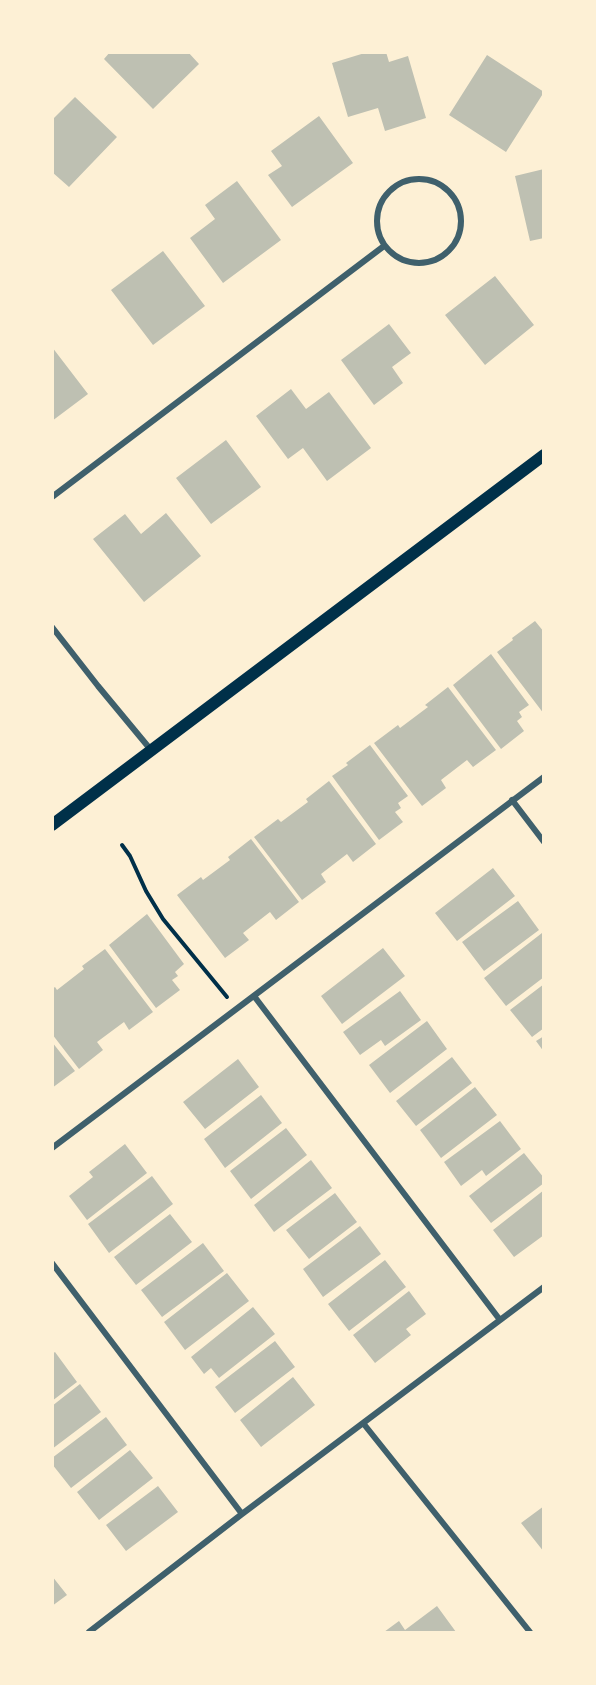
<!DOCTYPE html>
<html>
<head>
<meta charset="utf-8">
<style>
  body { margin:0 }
  #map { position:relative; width:596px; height:1685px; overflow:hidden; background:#fdf0d5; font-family:"Noto Sans",sans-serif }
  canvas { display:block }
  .frame { position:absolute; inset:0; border:54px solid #fdf0d5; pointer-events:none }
</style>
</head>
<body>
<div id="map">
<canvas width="596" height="1685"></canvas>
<div class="frame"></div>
</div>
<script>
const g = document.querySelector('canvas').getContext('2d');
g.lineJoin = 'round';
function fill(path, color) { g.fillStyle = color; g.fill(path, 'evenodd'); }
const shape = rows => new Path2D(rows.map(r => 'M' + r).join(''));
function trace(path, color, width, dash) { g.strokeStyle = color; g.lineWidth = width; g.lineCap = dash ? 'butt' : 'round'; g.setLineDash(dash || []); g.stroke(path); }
fill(shape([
  [110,52,188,52,199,64,153,109,104,59],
  [368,52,386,52,389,62,408,56,426,118,385,131,378,108,348,117,332,63],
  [487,55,544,92,506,152,449,115],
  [75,97,117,137,69,187,52,172,52,120],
  [319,116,353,163,292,207,268,175,282,166,271,151],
  [544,169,544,238,530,241,515,176],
  [237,181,281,240,223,283,190,238,215,219,205,205],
  [163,251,205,306,153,345,111,290],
  [495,276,534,325,485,365,445,315],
  [389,324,411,353,392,367,403,383,374,405,341,360],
  [52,347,88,394,52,421],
  [291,389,306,409,329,392,371,448,327,481,303,448,288,459,256,416],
  [226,440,261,487,211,524,176,478],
  [166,513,201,556,144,602,93,539,125,514,141,534],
  [535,621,544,632,544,714,497,652,513,640,512,638],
  [491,654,529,705,519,712,522,717,517,721,524,731,501,749,453,685],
  [448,687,496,750,473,767,467,760,441,780,446,788,422,806,374,743,398,725,400,728,428,707,425,705],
  [370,745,408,796,398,803,401,808,395,812,403,822,379,840,332,776,348,765,346,763],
  [329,781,376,844,353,862,347,854,321,874,326,882,302,900,254,837,278,819,281,822,308,802,306,799],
  [251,839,299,902,276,920,270,912,243,933,249,940,225,958,177,895,201,877,203,880,230,860,228,857],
  [493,868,515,896,457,941,435,913],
  [518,901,539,930,484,971,462,942],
  [147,914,184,964,175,972,178,976,172,980,180,990,156,1008,109,945],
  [542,933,544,935,544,977,506,1006,484,978],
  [383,948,405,976,342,1024,321,996],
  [105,949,153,1012,129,1030,124,1022,97,1042,103,1050,79,1069,52,1034,52,989,55,987,57,990,84,969,82,966],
  [544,984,544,1028,532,1037,510,1010],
  [400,991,421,1020,385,1046,381,1040,360,1055,343,1032],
  [427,1021,447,1049,390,1093,369,1065],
  [544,1036,544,1052,536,1041],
  [52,1042,75,1071,52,1088],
  [452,1057,472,1083,416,1126,396,1101],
  [238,1059,259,1087,205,1129,183,1102],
  [475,1087,497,1115,441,1158,420,1130],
  [261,1095,282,1123,225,1168,204,1139],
  [500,1121,521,1149,486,1176,482,1170,461,1186,444,1162],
  [286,1128,307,1155,251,1199,230,1171],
  [125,1144,147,1173,87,1220,69,1196,93,1177,89,1172],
  [524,1153,544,1178,544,1183,491,1223,469,1196],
  [311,1160,332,1188,274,1232,254,1205],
  [152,1176,173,1204,109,1253,88,1224],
  [544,1190,544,1235,514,1257,493,1230],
  [335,1193,357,1222,309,1259,286,1230],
  [170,1214,192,1242,136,1285,114,1257],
  [360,1226,381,1254,323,1297,303,1269],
  [203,1243,224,1271,162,1317,141,1290],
  [385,1260,406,1287,349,1331,328,1304],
  [227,1273,249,1301,185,1350,164,1322],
  [409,1291,426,1314,406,1329,411,1335,375,1363,353,1335],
  [253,1307,275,1334,219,1378,211,1368,204,1374,191,1357],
  [275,1341,295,1367,235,1413,215,1387],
  [55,1352,77,1382,52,1401,52,1354],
  [293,1377,315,1405,261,1447,240,1420],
  [80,1384,101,1412,52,1449,52,1406],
  [106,1417,127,1445,71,1488,52,1464,52,1458],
  [130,1450,153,1478,99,1520,77,1492],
  [158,1486,178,1512,126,1551,106,1525],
  [544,1506,544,1552,521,1523],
  [52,1576,67,1595,52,1606],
  [437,1606,456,1632,384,1632,399,1621,405,1630]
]), '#bec0b2');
trace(shape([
  [122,845,130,856,146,891,163,919,227,997]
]), '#003049', 4);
trace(shape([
  '377 221a42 42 0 1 1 84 0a42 42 0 1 1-84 0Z',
  [52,497,384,246],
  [52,627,98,686,151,750],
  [512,800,544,842],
  [254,996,500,1320],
  [52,1148,544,777],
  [52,1263,242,1514],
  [363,1423,530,1632],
  [89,1632,242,1514,544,1287]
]), '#3f606c', 6);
trace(shape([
  [52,825,544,455]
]), '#003049', 12);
</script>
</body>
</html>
